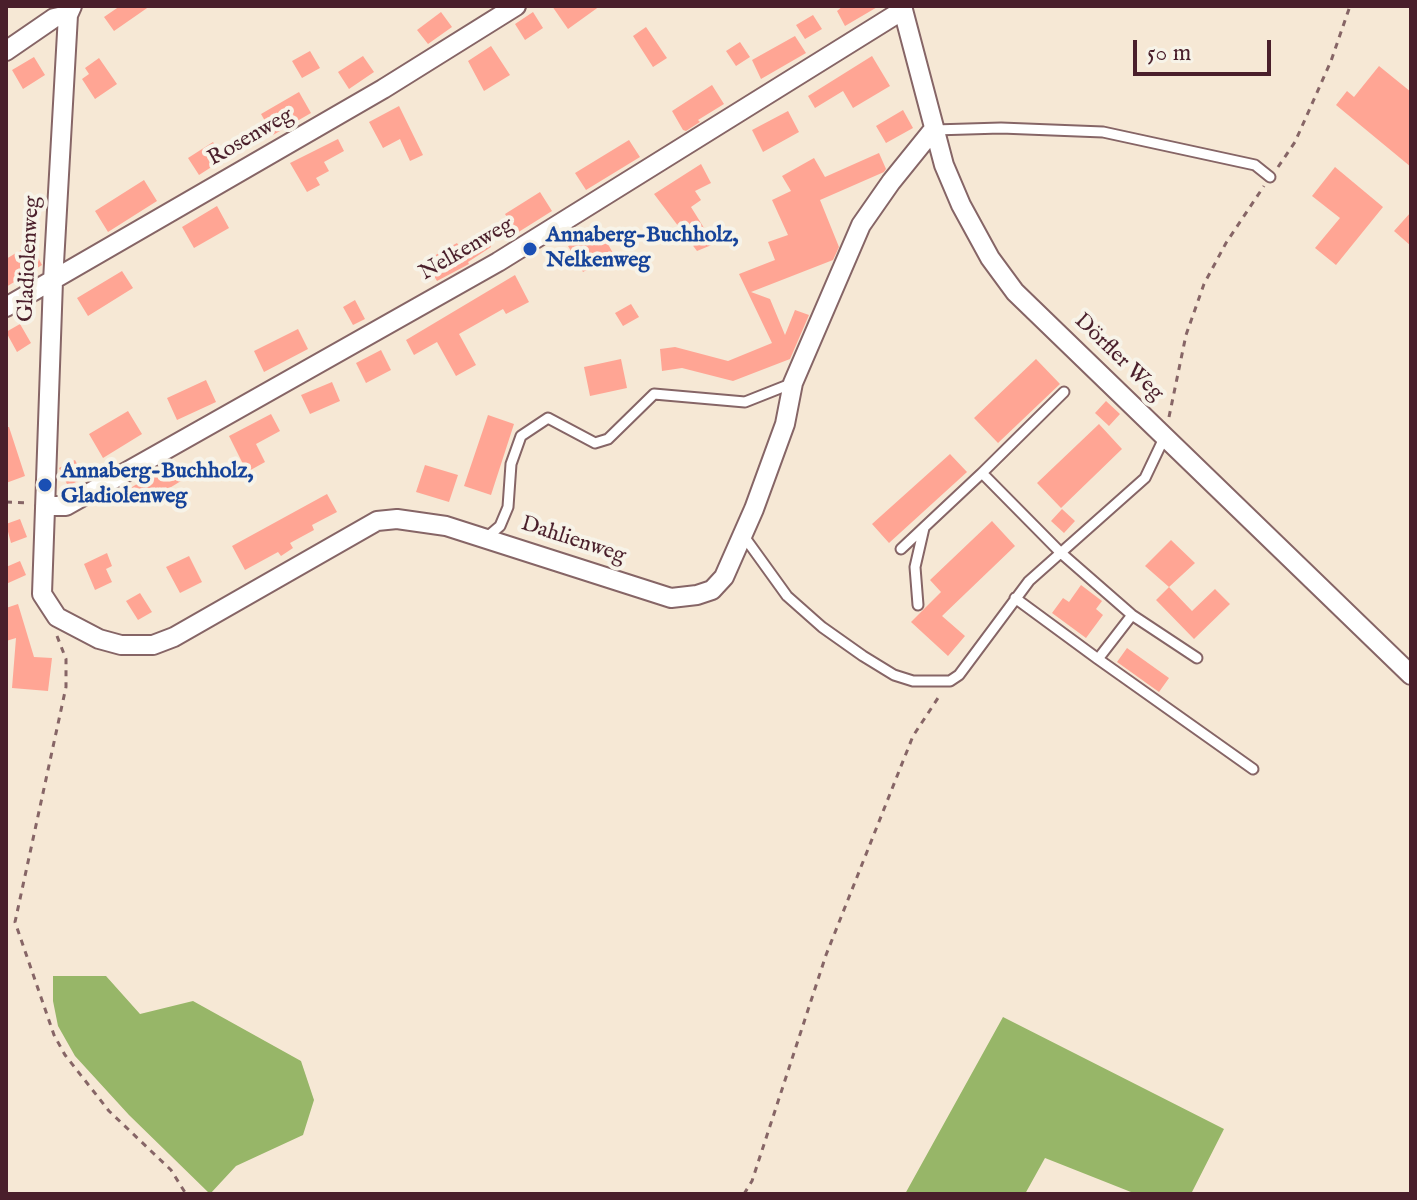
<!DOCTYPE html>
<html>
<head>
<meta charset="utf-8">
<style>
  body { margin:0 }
  #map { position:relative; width:1417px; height:1200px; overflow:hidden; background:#f6e8d5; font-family:"IM FELL English",serif }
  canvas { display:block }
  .frame { position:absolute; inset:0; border:8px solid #4a1f2b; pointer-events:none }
  .scale { position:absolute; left:1133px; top:40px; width:138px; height:36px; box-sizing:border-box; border:4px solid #4a1f2b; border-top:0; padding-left:10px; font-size:24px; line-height:28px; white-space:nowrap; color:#4a1f2b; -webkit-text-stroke:6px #f7f3e8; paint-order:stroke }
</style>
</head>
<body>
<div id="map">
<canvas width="1417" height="1200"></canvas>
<div class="frame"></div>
<div class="scale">50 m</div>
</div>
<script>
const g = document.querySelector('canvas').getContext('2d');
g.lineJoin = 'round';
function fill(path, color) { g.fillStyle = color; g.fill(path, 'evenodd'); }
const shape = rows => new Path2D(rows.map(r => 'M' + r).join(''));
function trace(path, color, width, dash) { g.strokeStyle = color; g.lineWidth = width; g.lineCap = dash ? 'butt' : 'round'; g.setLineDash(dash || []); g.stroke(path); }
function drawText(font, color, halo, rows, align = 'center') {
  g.font = font + ' "IM FELL English",serif'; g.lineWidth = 8; g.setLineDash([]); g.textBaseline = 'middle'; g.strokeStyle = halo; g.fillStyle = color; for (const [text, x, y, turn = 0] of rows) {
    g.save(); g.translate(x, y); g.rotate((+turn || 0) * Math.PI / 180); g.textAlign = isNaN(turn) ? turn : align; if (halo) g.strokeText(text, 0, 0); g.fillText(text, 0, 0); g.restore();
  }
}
fill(shape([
  [53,976,106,976,140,1014,193,1001,301,1061,314,1100,303,1135,236,1166,210,1194,129,1115,75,1056,58,1026,53,1001],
  [1003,1017,1224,1129,1191,1194,1136,1194,1045,1158,1025,1194,905,1194]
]), '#97b668');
fill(shape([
  [120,6,150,6,114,31,104,17],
  [552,6,600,6,568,29],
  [843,6,879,6,845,26,837,11],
  [441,12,452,27,428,44,417,30],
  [533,12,543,28,525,40,515,24],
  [813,15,822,29,805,39,796,25],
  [646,27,667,58,653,67,633,36],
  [795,36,806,53,761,79,752,60],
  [740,42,750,57,736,66,726,51],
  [491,46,510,75,484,91,468,61],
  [310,51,320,68,302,78,292,61],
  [363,56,374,72,349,89,338,72],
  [872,56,890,86,853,108,843,91,815,108,808,96],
  [34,57,45,75,23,89,12,70],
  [99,58,117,84,95,99,82,79,89,74,85,68],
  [1379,66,1411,92,1411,167,1336,105,1347,91,1354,97],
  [712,85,724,104,698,120,700,122,686,131,683,130,672,111],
  [299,92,311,113,273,135,261,114],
  [399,106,423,155,410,161,400,139,383,148,369,122],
  [903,110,913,128,886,143,876,126],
  [788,111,799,132,763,152,752,130],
  [338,139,344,151,324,162,329,171,316,178,320,185,307,192,290,163],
  [629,140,640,157,586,190,575,173],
  [213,142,224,159,199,175,188,158],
  [879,153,886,169,884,172,820,200,839,247,833,260,751,292,770,299,785,335,795,310,809,315,790,359,733,381,682,368,662,371,660,349,675,347,728,361,772,343,739,274,775,260,768,242,788,235,772,200,791,191,782,176,814,158,825,177],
  [701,164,711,183,695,191,701,200,691,207,714,244,697,251,654,194],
  [1335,167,1383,207,1336,265,1315,248,1340,218,1312,196],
  [144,180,157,201,108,232,95,211],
  [540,192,552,211,517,233,505,214],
  [217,206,229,228,194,248,182,227],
  [1411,212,1411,246,1394,231],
  [599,228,614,255,583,272,568,246],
  [483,234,491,247,468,262,469,264,437,281,425,261,457,243,460,248],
  [31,244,42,265,6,287,6,259],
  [122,271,133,288,88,316,77,298],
  [515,275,529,302,506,314,503,309,459,334,476,365,456,376,437,342,414,355,406,340],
  [355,300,365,319,353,325,343,307],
  [631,304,639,317,623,326,615,313],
  [20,324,31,343,17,352,6,332],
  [298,329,308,349,264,372,254,351],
  [381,350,391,370,366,383,356,363],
  [621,359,627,388,590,396,584,367],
  [1036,359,1060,384,998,443,974,418],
  [206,380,216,402,177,420,167,398],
  [332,382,340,401,310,414,301,395],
  [1106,401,1120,414,1109,426,1095,413],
  [128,411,142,434,103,458,89,434],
  [271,414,280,431,256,444,265,462,247,472,229,436],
  [488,415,514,424,491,495,464,486],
  [1099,424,1122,449,1061,508,1037,483],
  [6,427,9,427,25,476,6,483],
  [950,454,967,472,889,543,872,524],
  [75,460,84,478,68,486,59,468],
  [170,463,181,481,140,506,129,489],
  [425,465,458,475,449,502,416,492],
  [327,494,337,512,312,525,314,530,290,543,293,548,281,556,278,552,245,570,232,546],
  [1062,509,1075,521,1064,533,1051,521],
  [20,519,27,537,11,543,6,524],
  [992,521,1015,546,942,616,965,636,948,656,911,622,941,592,930,580],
  [1171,540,1195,563,1169,587,1145,566],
  [107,553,112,566,106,569,112,582,95,590,84,564],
  [189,556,202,582,180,593,166,567],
  [20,561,26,575,6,584,6,567],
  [1081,585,1102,601,1096,609,1103,615,1086,638,1052,613,1063,598,1069,602],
  [1169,587,1192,611,1215,589,1230,604,1194,639,1156,600],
  [140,593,152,612,138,620,126,601],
  [18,604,34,657,52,658,48,691,12,688,16,638,6,641,6,608],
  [1127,648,1169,678,1159,692,1117,662]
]), '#ffa594');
const lane = shape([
  [934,130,1001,128,1103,132,1255,165,1270,177],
  [982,473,1064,392],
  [743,535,787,596,822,627,863,656,894,675,913,681,950,681,959,675,1029,581,1145,478,1165,436],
  [486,538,500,526,508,507,511,464,521,436,548,418,595,443,608,439,654,394,745,402,793,383],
  [901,549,982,473,1061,553,1132,615,1197,658],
  [1015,598,1098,659,1132,615],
  [918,605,915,567,924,528],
  [1098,659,1253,769]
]);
const street = shape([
  [72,6,68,15,53,281,42,594,57,617,99,639,121,645,153,645,174,637,377,521,397,519,446,526,671,598,697,595,712,590,724,577,754,509,785,424,793,383,861,225,891,182,933,130],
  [902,6,944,165,961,205,990,258,1015,292,1411,675],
  [6,51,54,18,68,15],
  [6,307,383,89,516,6],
  [45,506,66,506,498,262,903,10]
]);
trace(lane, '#866566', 13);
trace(street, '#866566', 22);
trace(shape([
  [1278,167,1295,142,1331,61,1350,6],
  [1169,417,1186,335,1204,284,1226,243,1264,186],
  [6,502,29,503],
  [57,636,66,659,66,687,15,922,54,1035,65,1055,109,1111,171,1170,186,1194],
  [744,1194,752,1181,826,955,913,736,940,695]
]), '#866566', 3, [6, 6]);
trace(lane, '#fff', 9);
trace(street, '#fff', 18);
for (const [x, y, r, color] of [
  [530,249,8,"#1a4fb4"],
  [45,485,8,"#1a4fb4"]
]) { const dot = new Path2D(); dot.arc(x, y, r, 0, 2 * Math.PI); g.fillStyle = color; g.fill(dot); trace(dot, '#f7f3e8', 3); }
drawText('22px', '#4a1f2b', '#f7f3e8', [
  ["Rosenweg",251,138,-30],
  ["Nelkenweg",467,250,-30],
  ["Gladiolenweg",30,259,-87],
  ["Dörfler Weg",1118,358,44],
  ["Dahlienweg",573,541,18]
]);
drawText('bold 22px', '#164399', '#f7f3e8', [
  ["Annaberg-Buchholz,",546,236],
  ["Nelkenweg",546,261],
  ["Annaberg-Buchholz,",61,472],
  ["Gladiolenweg",61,497]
], 'left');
</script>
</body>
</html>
